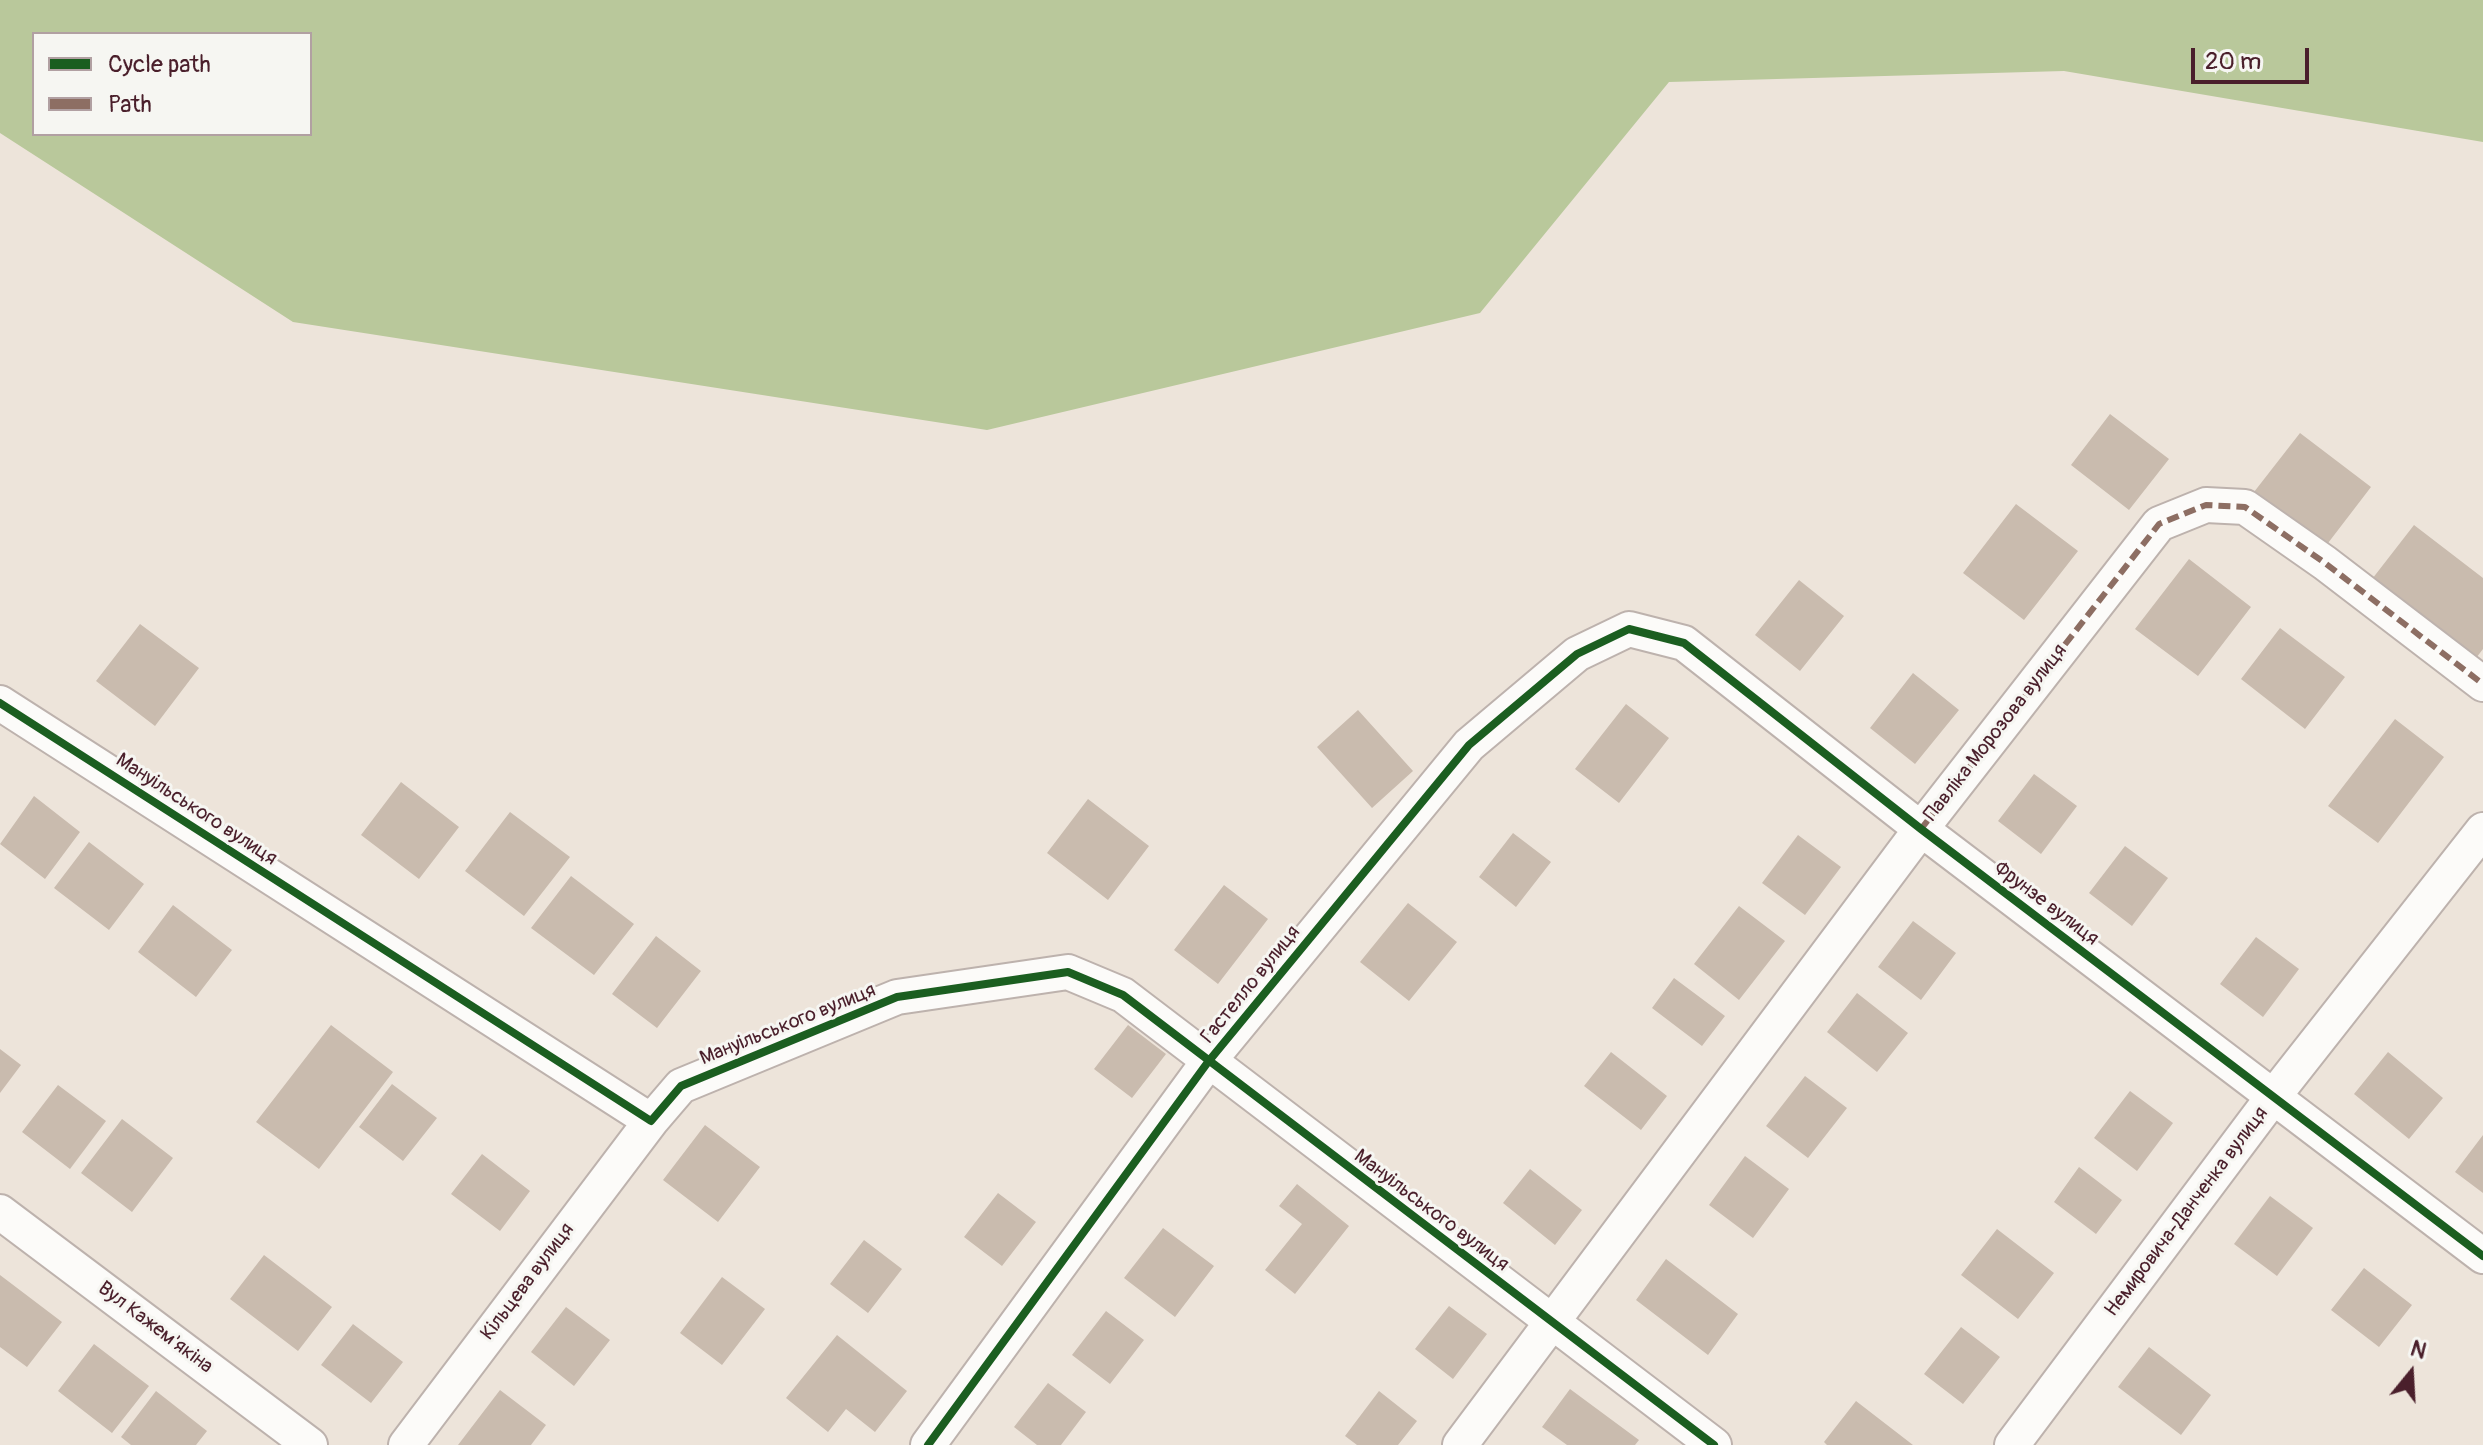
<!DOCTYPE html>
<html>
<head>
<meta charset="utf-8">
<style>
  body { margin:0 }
  #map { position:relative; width:2483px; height:1445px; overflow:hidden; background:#ede4da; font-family:Pangolin,sans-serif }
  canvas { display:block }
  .legend { position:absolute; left:32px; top:32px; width:280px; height:104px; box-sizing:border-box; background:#f6f6f2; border:2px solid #b1a0a2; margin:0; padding:10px 14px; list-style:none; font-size:24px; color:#4a1f2b }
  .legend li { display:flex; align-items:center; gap:16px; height:40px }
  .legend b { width:40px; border:2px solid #b1a0a2 }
  .north { position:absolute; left:2371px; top:1333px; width:80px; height:80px; -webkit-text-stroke:6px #f6f6f2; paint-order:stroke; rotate:18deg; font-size:22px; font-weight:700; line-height:32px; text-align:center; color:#4a1f2b }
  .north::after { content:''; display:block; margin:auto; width:28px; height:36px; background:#4a1f2b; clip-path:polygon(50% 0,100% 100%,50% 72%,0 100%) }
  .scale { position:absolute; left:2191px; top:48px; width:118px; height:36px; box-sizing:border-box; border:4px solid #4a1f2b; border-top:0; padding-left:10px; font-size:24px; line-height:28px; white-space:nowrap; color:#4a1f2b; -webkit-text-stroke:6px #f6f6f2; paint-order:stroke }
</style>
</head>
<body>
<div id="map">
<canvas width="2483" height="1445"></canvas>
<ul class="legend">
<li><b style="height:10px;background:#1b5e20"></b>Cycle path</li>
<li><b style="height:10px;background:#8d6e63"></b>Path</li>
</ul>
<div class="north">N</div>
<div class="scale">20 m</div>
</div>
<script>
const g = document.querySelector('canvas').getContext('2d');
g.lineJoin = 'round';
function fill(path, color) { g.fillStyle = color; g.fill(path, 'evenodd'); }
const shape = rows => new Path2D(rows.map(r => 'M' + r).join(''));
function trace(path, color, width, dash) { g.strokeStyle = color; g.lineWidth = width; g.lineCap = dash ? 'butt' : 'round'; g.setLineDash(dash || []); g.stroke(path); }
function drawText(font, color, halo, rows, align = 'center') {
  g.font = font + ' Pangolin,sans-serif'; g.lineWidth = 6; g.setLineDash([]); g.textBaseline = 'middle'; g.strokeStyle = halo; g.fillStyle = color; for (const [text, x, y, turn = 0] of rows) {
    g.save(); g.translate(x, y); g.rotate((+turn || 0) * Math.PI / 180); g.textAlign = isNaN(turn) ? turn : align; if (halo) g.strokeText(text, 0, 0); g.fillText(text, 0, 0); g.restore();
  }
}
fill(shape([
  [0,0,2483,0,2483,142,2064,71,1669,82,1480,313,987,430,293,322,0,133],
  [310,34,310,134,34,134,34,34]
]), '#b9c89b');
fill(shape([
  [2110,414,2169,459,2129,510,2071,465],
  [2300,433,2371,487,2325,547,2254,492],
  [2016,504,2078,551,2024,620,1963,573],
  [2414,525,2483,578,2483,649,2473,662,2369,583],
  [2189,559,2251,607,2198,676,2135,629],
  [1799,580,1844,616,1800,671,1755,635],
  [140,624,199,668,155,726,96,681],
  [2280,628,2345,677,2305,729,2241,679],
  [1913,673,1959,710,1915,764,1870,728],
  [1626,704,1669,738,1619,803,1575,769],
  [1358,710,1413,771,1372,808,1317,747],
  [2395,719,2444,757,2378,843,2328,806],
  [2034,774,2077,806,2041,854,1998,821],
  [401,782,459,827,419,879,361,835],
  [34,796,80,832,45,879,0,844],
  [1088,799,1149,846,1108,900,1047,853],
  [510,812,570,857,524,916,465,871],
  [1513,833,1551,862,1516,907,1479,877],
  [1798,835,1841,867,1805,915,1762,883],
  [89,842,144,884,109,930,54,888],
  [2125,846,2168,878,2132,926,2089,893],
  [571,876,634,924,594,975,531,928],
  [1224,885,1268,919,1218,984,1174,950],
  [1408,903,1457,942,1409,1001,1360,962],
  [173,905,232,950,196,997,138,952],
  [1739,906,1785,941,1739,1000,1694,964],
  [1913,921,1956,953,1921,1000,1878,967],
  [656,936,701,971,657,1028,612,994],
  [2256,937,2299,969,2263,1017,2220,984],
  [1674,978,1725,1016,1702,1046,1652,1008],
  [1857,993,1908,1033,1877,1072,1827,1032],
  [331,1025,393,1072,319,1169,256,1122],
  [1128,1025,1166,1054,1132,1098,1094,1069],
  [0,1049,21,1065,0,1093],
  [1611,1052,1667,1096,1641,1130,1584,1086],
  [2388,1052,2443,1098,2409,1139,2354,1094],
  [1805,1076,1847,1108,1808,1158,1766,1126],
  [392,1084,437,1118,403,1161,359,1127],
  [58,1085,106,1121,70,1169,22,1132],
  [2130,1091,2173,1123,2137,1171,2094,1138],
  [122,1119,173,1158,132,1212,81,1173],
  [705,1125,760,1167,718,1222,663,1180],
  [2483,1135,2483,1193,2455,1172],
  [482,1154,530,1191,500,1231,451,1194],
  [1745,1156,1789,1189,1753,1238,1709,1205],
  [2079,1167,2122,1200,2096,1234,2054,1202],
  [1530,1169,1582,1210,1555,1245,1503,1203],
  [1297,1184,1349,1226,1295,1294,1265,1270,1302,1224,1279,1206],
  [998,1193,1036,1222,1002,1266,964,1237],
  [2270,1196,2313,1228,2277,1276,2234,1244],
  [1163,1228,1214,1266,1175,1317,1124,1278],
  [1997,1229,2054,1273,2018,1319,1961,1275],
  [864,1240,902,1269,868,1313,830,1284],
  [264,1255,332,1307,298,1351,230,1299],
  [1666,1259,1738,1314,1708,1355,1636,1300],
  [2364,1268,2412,1305,2379,1347,2331,1310],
  [0,1275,62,1322,27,1367,0,1347],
  [722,1277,765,1309,722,1365,680,1333],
  [1449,1306,1487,1334,1453,1379,1415,1349],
  [566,1307,610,1340,574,1386,531,1352],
  [1106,1311,1144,1340,1110,1384,1072,1355],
  [353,1324,403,1362,371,1403,321,1365],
  [1961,1327,2000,1357,1963,1404,1924,1374],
  [837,1335,907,1391,875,1432,846,1409,828,1432,786,1398],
  [94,1344,149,1386,112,1433,58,1391],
  [2149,1347,2211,1395,2181,1435,2118,1387],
  [1048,1383,1086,1412,1061,1445,1037,1445,1014,1427],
  [1570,1389,1639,1440,1635,1445,1567,1445,1542,1427],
  [500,1390,546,1425,531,1445,458,1445],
  [156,1391,207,1431,196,1445,131,1445,121,1437],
  [1379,1391,1417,1421,1398,1445,1357,1445,1345,1436],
  [1856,1401,1913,1445,1827,1445,1824,1442]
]), '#c9bbae');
const minor = shape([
  [0,703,651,1121,681,1086,897,997,1068,972,1123,995,1714,1445],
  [0,1212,310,1445],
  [406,1445,651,1121],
  [928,1445,1208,1062,1469,745,1577,654,1629,629,1684,643,1921,829,2483,1256],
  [1460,1445,1921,829,2159,524,2206,505,2245,507,2325,563,2483,684],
  [2012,1445,2273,1097,2483,830]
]);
trace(minor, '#bdb2ad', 38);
trace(minor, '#fcfbf9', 34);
trace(shape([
  [1921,829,2159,524,2206,505,2245,507,2325,563,2483,684]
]), '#8d6e63', 6, [12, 6]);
trace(shape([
  [0,703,651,1121,681,1086,897,997,1068,972,1123,995,1714,1445],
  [928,1445,1208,1062,1469,745,1577,654,1629,629,1684,643,1921,829,2483,1256]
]), '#1b5e20', 8);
drawText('20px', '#4a1f2b', '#f6f6f2', [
  ["Павліка Морозова вулиця",1996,733,-52],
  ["Мануільського вулиця",196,810,33],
  ["Фрунзе вулиця",2046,904,37],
  ["Гастелло вулиця",1251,985,-51],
  ["Мануільського вулиця",788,1025,-22],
  ["Мануільського вулиця",1431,1211,37],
  ["Немировича-Данченка вулиця",2187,1212,-53],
  ["Кільцева вулиця",528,1282,-53],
  ["Вул Кажем'якіна",155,1328,37]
]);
</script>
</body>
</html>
